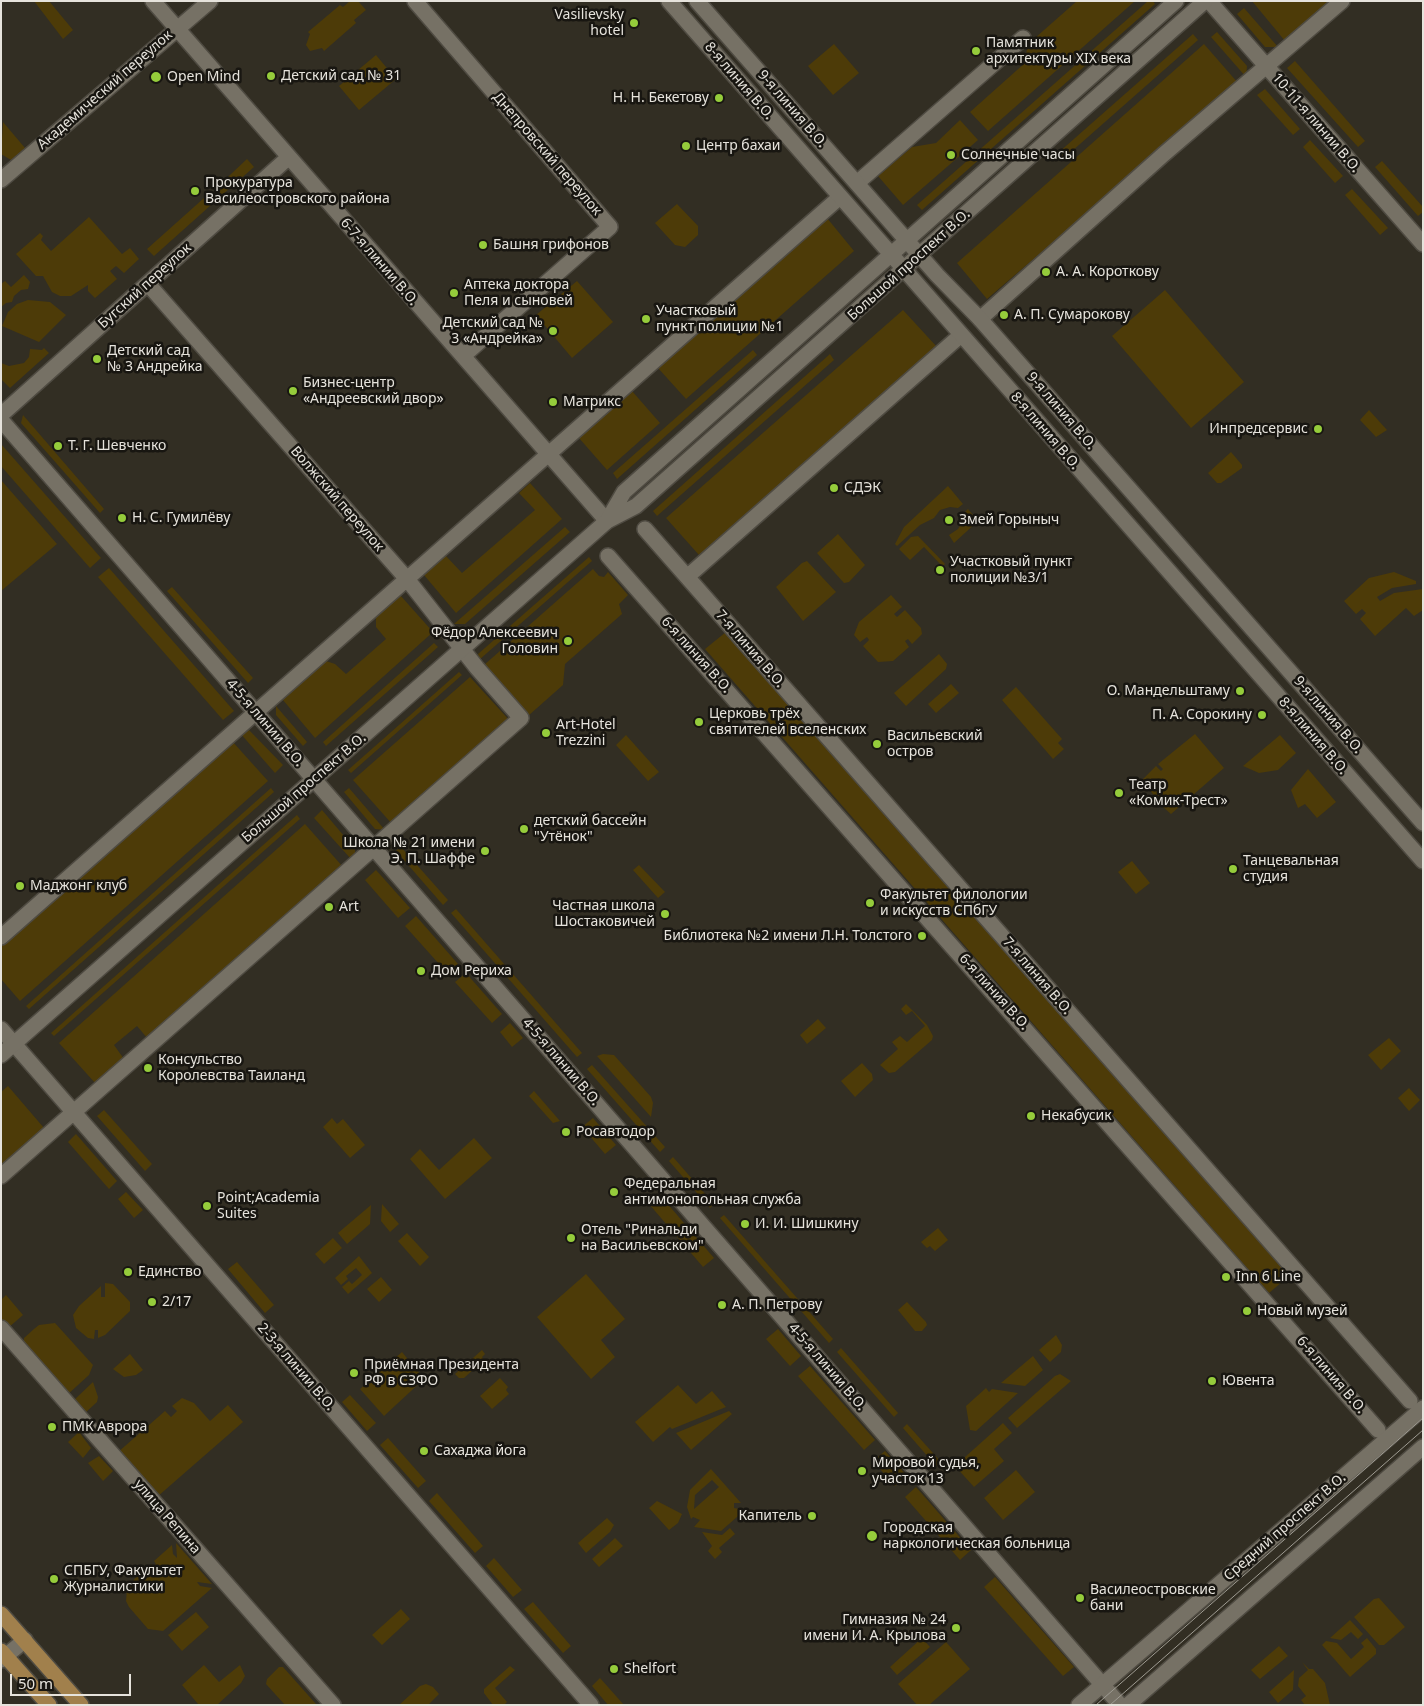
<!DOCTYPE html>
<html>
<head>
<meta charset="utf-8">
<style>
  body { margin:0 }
  #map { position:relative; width:1424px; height:1706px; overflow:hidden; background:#322e23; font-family:"Noto Sans",sans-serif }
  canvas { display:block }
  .frame { position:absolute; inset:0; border:2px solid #e6e3dc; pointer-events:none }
  .scale { position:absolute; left:10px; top:1674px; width:121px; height:22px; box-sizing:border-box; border:2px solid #e6e3dc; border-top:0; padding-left:6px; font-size:15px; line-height:18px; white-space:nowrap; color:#e6e3dc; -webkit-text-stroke:4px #181611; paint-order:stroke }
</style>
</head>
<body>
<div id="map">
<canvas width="1424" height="1706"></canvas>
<div class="frame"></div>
<div class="scale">50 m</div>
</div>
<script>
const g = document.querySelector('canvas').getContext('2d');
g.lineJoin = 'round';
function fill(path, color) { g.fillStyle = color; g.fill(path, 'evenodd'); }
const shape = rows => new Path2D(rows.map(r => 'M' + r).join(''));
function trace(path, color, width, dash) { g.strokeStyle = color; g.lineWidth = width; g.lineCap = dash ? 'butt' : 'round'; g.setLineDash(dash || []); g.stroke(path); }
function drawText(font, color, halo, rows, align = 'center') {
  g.font = font + ' "Noto Sans",sans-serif'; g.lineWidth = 5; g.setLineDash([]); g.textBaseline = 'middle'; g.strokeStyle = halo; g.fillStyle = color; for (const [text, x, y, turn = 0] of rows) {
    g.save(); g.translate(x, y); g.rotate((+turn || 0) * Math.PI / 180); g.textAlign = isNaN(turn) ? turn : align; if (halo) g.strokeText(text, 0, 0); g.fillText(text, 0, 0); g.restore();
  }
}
fill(shape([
  [34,1,49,1,73,30,63,39],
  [350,1,358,1,366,10,354,20,356,23,324,51,322,48,310,51,306,45,310,34,308,32,340,5,343,7],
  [1077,1,1135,1,988,131,970,112,1026,62,1027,45],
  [1148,1,1153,1,1155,4,922,210,917,205],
  [1252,1,1332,1,1285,41],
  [1244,8,1278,47,1265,47,1237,14],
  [1217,32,1247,66,1246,77,1211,37],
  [1193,34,1198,40,1063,159,1058,153],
  [834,44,859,73,833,95,808,66],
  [1204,44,1238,83,987,299,957,263],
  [376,55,396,79,359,110,339,86],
  [1295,61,1365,141,1358,147,1287,68],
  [1265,89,1300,129,1293,135,1257,95],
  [960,120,978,140,903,205,878,176,912,147,936,143],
  [3,122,25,148,11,160,1,154],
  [1310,140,1343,176,1335,183,1303,147],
  [247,159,254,167,221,196,215,189],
  [1382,161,1423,207,1423,212,1418,216,1375,167],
  [1352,189,1388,228,1380,235,1345,195],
  [204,198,211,205,154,256,147,249],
  [677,204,698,226,698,235,685,247,675,245,655,223],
  [89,217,122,254,130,248,139,259,124,273,116,266,110,271,117,279,95,298,88,291,88,285,71,296,60,296,52,292,43,276,36,276,16,254,40,233,43,236,41,240,51,251],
  [827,218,854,251,686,399,658,368],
  [24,275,30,282,28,289,21,290,14,296,12,302,6,303,1,307,1,284,5,281,11,287],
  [577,281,613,322,572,358,536,315],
  [1165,290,1244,382,1191,428,1112,336],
  [28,300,50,302,66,315,39,342,2,326,8,312,17,304],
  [903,310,937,347,699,555,666,518],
  [44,348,49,353,10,388,1,379,1,363,9,366,24,363,29,357,30,349,42,350],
  [753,350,757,355,617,479,613,473],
  [830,354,834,360,657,516,653,511],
  [632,391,660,423,607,470,579,438],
  [1369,410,1387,430,1376,437,1360,420],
  [23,415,104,509,100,513,21,423],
  [1,444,101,558,90,568,1,466],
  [1231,452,1242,465,1242,468,1221,483,1217,483,1208,473],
  [1,480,57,544,1,591],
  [530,483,562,519,456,613,424,575,446,556,462,573,535,510,519,493],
  [948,486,963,504,958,508,950,507,940,510,934,518,920,525,897,546,895,544,904,527],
  [968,509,978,521,954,543,949,535,958,529,963,521,963,514],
  [565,527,570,532,465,624,454,624],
  [838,534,865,565,849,582,844,583,817,553],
  [918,536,945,564,942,566,924,547,910,560,899,549,911,537],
  [589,557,592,561,479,660,478,654],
  [807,561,836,592,803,621,776,587,802,563],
  [109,568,234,711,223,720,98,577],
  [593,569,599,576,604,577,608,572,628,595,619,604,622,614,565,664,563,685,528,716,484,665],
  [1394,572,1416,581,1416,584,1392,588,1377,597,1380,601,1394,593,1423,589,1423,610,1414,616,1406,608,1375,636,1360,619,1366,613,1362,609,1356,614,1344,601,1369,578],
  [172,587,253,678,248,683,167,591],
  [400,595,433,632,315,738,283,700,326,661,335,664,346,674,386,639,376,627,376,617],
  [891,595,902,607,894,614,897,617,905,610,921,628,922,634,912,644,908,639,905,641,909,647,893,661,878,662,863,646,869,640,867,637,860,642,854,635,859,622],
  [726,632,1289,1276,1269,1293,705,649],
  [434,643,438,647,326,746,323,742],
  [939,654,947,664,946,669,906,706,894,693],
  [459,672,462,675,351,773,348,770],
  [470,677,510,721,392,824,353,780],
  [951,684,959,693,936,713,928,704],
  [1016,687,1062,739,1058,743,1064,749,1053,759,1002,700],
  [276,706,307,742,303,746,276,715],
  [249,730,283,765,275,773,240,733],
  [1195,734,1224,768,1171,814,1163,807,1169,802,1165,798,1159,802,1142,780,1156,766,1161,771,1163,769,1158,764],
  [626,735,659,772,648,781,616,745],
  [1280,735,1296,753,1278,770,1259,773,1243,766],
  [232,741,268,781,20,1001,1,979,1,942],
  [1308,769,1336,802,1317,818,1305,804,1298,808,1291,790],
  [271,788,274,792,29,1009,26,1006],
  [349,788,385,830,375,829,344,792],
  [322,810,355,849,355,856,351,859,314,818],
  [297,815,300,819,54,1036,51,1033],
  [305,824,343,867,148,1039,137,1026,114,1045,124,1059,96,1084,59,1043],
  [401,847,448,900,443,905,396,851],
  [1132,861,1150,883,1136,894,1118,872],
  [639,865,665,892,658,898,633,870],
  [376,870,410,908,398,918,365,880],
  [456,909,582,1053,577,1057,451,913],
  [416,916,458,964,448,974,405,926],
  [466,973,502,1014,492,1023,455,982],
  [906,1004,927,1025,933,1036,932,1040,895,1072,889,1073,880,1065,898,1049,892,1042,900,1036,907,1042,925,1026,912,1011,906,1015,901,1009],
  [818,1019,826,1028,807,1044,800,1035],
  [510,1023,523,1038,512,1047,500,1032],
  [1389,1038,1401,1051,1381,1070,1368,1055],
  [603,1054,614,1055,651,1097,653,1103,651,1117,597,1056],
  [862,1063,872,1074,873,1080,855,1097,841,1081],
  [592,1065,665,1147,660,1152,587,1069],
  [8,1086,44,1128,1,1166,1,1092],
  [1409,1088,1420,1100,1409,1111,1398,1098],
  [534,1091,560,1121,553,1123,529,1096],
  [104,1110,152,1164,145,1171,97,1116],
  [332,1118,337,1124,343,1119,365,1145,350,1158,323,1127],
  [593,1118,616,1145,605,1154,582,1127],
  [76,1134,117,1181,109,1189,68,1142],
  [474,1138,492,1158,445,1199,410,1159,420,1149,439,1170],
  [673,1157,714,1204,710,1208,669,1161],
  [126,1192,143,1210,134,1218,118,1199],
  [660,1195,714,1258,703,1267,649,1204],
  [382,1204,399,1224,390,1232,381,1221],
  [371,1205,370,1224,347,1244,338,1233],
  [724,1215,833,1339,829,1343,720,1218],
  [938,1228,948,1240,935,1251,930,1246,927,1248,921,1242],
  [407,1233,429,1257,420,1266,398,1241],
  [333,1238,342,1248,324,1264,315,1254],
  [359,1256,372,1273,348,1294,342,1287,349,1281,352,1284,362,1275,356,1268,346,1276,348,1279,341,1285,335,1278],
  [237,1262,274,1305,265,1313,228,1269],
  [586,1274,625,1319,601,1340,615,1357,591,1379,537,1317],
  [381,1277,392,1290,379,1302,367,1289],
  [105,1283,113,1284,130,1302,130,1311,105,1335,98,1338,98,1330,95,1330,94,1339,88,1338,76,1328,73,1315,79,1306,101,1286,101,1297,105,1297],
  [6,1295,23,1315,8,1328,1,1320,1,1300],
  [907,1302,926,1322,927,1325,922,1331,915,1331,898,1310],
  [55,1323,93,1365,89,1375,67,1395,24,1345,24,1338,34,1329,39,1325],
  [778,1329,801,1356,790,1366,766,1339],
  [1056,1335,1062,1345,1061,1352,1050,1362,1039,1350],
  [841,1348,898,1413,894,1417,837,1352],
  [482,1350,485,1354,482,1357,484,1360,464,1378,459,1378,455,1374],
  [402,1352,424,1379,384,1416,360,1389],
  [130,1354,143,1370,136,1375,124,1377,113,1369],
  [1033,1356,1043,1370,1025,1386,1001,1383],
  [810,1366,875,1440,864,1450,798,1376],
  [1060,1374,1071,1381,1017,1428,1008,1418,1055,1376],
  [500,1378,508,1387,506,1390,509,1394,492,1409,480,1396],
  [93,1382,98,1397,97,1402,84,1414,73,1401],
  [678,1385,696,1404,712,1391,726,1407,672,1429,670,1427,653,1442,635,1422],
  [986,1388,989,1392,992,1389,1018,1393,976,1431,970,1430,966,1406],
  [350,1395,376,1423,367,1431,342,1402],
  [182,1398,194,1403,210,1421,228,1405,243,1422,157,1497,117,1453,165,1411,171,1417,177,1411,172,1406],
  [729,1411,732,1414,691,1450,676,1433],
  [1003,1423,1012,1433,994,1449,1004,1461,974,1487,955,1466],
  [907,1424,941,1462,936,1466,903,1428],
  [79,1432,91,1448,83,1458,68,1442],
  [388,1438,426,1481,418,1488,380,1445],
  [885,1451,907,1476,895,1486,873,1461],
  [99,1456,113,1471,103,1481,88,1463],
  [711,1469,741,1503,734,1503,734,1508,745,1510,721,1531,694,1527,700,1520,693,1517,691,1519,687,1507,690,1490],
  [712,1480,719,1487,694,1509,695,1495],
  [1016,1470,1035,1492,1003,1520,984,1498],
  [916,1487,971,1550,960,1560,905,1497],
  [437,1493,483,1546,475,1553,429,1501],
  [657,1501,682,1514,678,1523,669,1530,649,1508],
  [607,1518,614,1525,610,1532,586,1553,578,1543],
  [730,1528,735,1534,719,1548,722,1552,715,1559,708,1551,712,1546,702,1532,722,1535],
  [615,1538,623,1546,599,1567,592,1559],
  [176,1543,212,1584,197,1582,200,1586,212,1588,163,1631,148,1629,129,1607,126,1601,127,1589,136,1577,151,1564,153,1566,156,1564,154,1561,172,1545,173,1554,177,1558],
  [494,1558,522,1590,513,1597,486,1566],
  [995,1577,1074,1667,1063,1676,984,1587],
  [1379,1598,1405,1627,1384,1645,1379,1645,1354,1617,1374,1599],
  [533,1602,571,1646,563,1653,524,1609],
  [401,1609,410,1619,382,1645,372,1635],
  [196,1612,209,1627,182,1651,168,1635],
  [1350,1620,1363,1634,1358,1639,1351,1632,1341,1640,1330,1638],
  [922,1638,930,1647,897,1675,890,1667],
  [1367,1638,1376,1649,1376,1654,1350,1677,1322,1645,1326,1641,1337,1643,1351,1659,1364,1647,1361,1643],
  [946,1642,970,1669,929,1705,917,1705,898,1684],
  [1279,1646,1288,1656,1260,1679,1251,1670],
  [1302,1662,1309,1669,1313,1669,1325,1683,1330,1705,1305,1705,1301,1700,1306,1696,1298,1686,1299,1678,1308,1670],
  [204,1665,219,1682,240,1665,245,1676,241,1683,217,1705,198,1704,182,1685],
  [510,1666,515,1670,495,1688,507,1702,504,1705,493,1705,484,1693,484,1689],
  [279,1667,283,1667,316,1704,285,1705,266,1684,267,1679],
  [1294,1670,1293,1690,1278,1703,1269,1692],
  [600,1678,624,1705,608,1705,592,1686],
  [426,1684,433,1687,439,1694,428,1705,399,1705,420,1686]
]), '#4d3b08');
const street = shape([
  [153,1,607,521],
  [415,1,610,227,463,356],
  [1209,1,1423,244],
  [1,180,210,1],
  [857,183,1023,38],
  [980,319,1164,154,1342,1],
  [1,415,289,157],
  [1,420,1120,1705],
  [645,529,1410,1401],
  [608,556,1378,1430],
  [687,577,961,335],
  [1,937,840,197],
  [1,1029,591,1705],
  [1,1176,521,718,477,668,407,579,148,284],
  [1,1328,333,1705],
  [1,1660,25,1640]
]);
const secondary = shape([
  [669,1,1423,861],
  [697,1,937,275,980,319,1423,823],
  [607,521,624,492,1176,1],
  [1,1055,607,521,636,506,1205,1],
  [1079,1705,1423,1408],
  [1128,1705,1423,1447]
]);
const primary = shape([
  [1,1614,81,1705],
  [1,1651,49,1705]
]);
trace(street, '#4f4b42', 18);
trace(secondary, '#4f4b42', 18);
trace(primary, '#4f4b42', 18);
trace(street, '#767165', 15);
trace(secondary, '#767165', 15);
trace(primary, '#a1804c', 15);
trace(shape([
  [1096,1705,1423,1418],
  [1110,1705,1423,1430]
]), '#9e9b92', 1);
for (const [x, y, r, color] of [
  [634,23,5,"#95cc3b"],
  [976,51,5,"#95cc3b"],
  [271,76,5,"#95cc3b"],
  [156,77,6,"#95cc3b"],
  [719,98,5,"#95cc3b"],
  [686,146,5,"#95cc3b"],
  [951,155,5,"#95cc3b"],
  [195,191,5,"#95cc3b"],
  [483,245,5,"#95cc3b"],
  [1046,272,5,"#95cc3b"],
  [454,293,5,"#95cc3b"],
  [1004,315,5,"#95cc3b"],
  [646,319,5,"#95cc3b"],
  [553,331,5,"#95cc3b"],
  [97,359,5,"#95cc3b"],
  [293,391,5,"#95cc3b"],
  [553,402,5,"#95cc3b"],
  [1318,429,5,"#95cc3b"],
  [58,446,5,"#95cc3b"],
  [834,488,5,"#95cc3b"],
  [122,518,5,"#95cc3b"],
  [949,520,5,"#95cc3b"],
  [940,570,5,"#95cc3b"],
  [568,641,5,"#95cc3b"],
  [1240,691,5,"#95cc3b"],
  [1262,715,5,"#95cc3b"],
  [699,722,5,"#95cc3b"],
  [546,733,5,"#95cc3b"],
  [877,744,5,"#95cc3b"],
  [1119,793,5,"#95cc3b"],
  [524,829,5,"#95cc3b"],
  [485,851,5,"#95cc3b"],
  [1233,869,5,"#95cc3b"],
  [20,886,5,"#95cc3b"],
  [870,903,5,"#95cc3b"],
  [329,907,5,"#95cc3b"],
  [665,914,5,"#95cc3b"],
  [922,936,5,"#95cc3b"],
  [421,971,5,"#95cc3b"],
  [148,1068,5,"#95cc3b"],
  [1031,1116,5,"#95cc3b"],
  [566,1132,5,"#95cc3b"],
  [614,1192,5,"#95cc3b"],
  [207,1206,5,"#95cc3b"],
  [745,1224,5,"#95cc3b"],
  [571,1238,5,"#95cc3b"],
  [128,1272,5,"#95cc3b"],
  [1226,1277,5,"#95cc3b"],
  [152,1302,5,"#95cc3b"],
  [722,1305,5,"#95cc3b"],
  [1247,1311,5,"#95cc3b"],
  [354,1373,5,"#95cc3b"],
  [1212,1381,5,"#95cc3b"],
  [52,1427,5,"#95cc3b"],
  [424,1451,5,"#95cc3b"],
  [862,1471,5,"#95cc3b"],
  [812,1516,5,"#95cc3b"],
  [872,1536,6,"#95cc3b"],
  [54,1579,5,"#95cc3b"],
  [1080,1598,5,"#95cc3b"],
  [956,1628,5,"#95cc3b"],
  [614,1669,5,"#95cc3b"]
]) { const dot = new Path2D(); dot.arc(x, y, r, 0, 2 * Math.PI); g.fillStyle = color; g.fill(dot); trace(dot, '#181611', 2); }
drawText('14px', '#e6e3dc', '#181611', [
  ["Vasilievsky",624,15,"right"],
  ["hotel",624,31,"right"],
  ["Памятник",986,43],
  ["архитектуры XIX века",986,59],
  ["Детский сад № 31",281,76],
  ["Open Mind",167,77],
  ["Н. Н. Бекетову",709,98,"right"],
  ["Центр бахаи",696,146],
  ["Солнечные часы",961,155],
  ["Прокуратура",205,183],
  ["Василеостровского района",205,199],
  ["Башня грифонов",493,245],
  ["А. А. Короткову",1056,272],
  ["Аптека доктора",464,285],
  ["Пеля и сыновей",464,301],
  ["Участковый",656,311],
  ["пункт полиции №1",656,327],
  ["А. П. Сумарокову",1014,315],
  ["Детский сад №",543,323,"right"],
  ["3 «Андрейка»",543,339,"right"],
  ["Детский сад",107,351],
  ["№ 3 Андрейка",107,367],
  ["Бизнес-центр",303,383],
  ["«Андреевский двор»",303,399],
  ["Матрикс",563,402],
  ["Инпредсервис",1308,429,"right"],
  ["Т. Г. Шевченко",68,446],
  ["СДЭК",844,488],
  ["Н. С. Гумилёву",132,518],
  ["Змей Горыныч",959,520],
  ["Участковый пункт",950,562],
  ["полиции №3/1",950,578],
  ["Фёдор Алексеевич",558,633,"right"],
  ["Головин",558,649,"right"],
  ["О. Мандельштаму",1230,691,"right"],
  ["Церковь трёх",709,714],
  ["святителей вселенских",709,730],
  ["П. А. Сорокину",1252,715,"right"],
  ["Art-Hotel",556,725],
  ["Trezzini",556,741],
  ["Васильевский",887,736],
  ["остров",887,752],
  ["Театр",1129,785],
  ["«Комик-Трест»",1129,801],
  ["детский бассейн",534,821],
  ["\"Утёнок\"",534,837],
  ["Школа № 21 имени",475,843,"right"],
  ["Э. П. Шаффе",475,859,"right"],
  ["Танцевальная",1243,861],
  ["студия",1243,877],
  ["Маджонг клуб",30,886],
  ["Факультет филологии",880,895],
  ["и искусств СПбГУ",880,911],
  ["Частная школа",655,906,"right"],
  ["Шостаковичей",655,922,"right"],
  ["Art",339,907],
  ["Библиотека №2 имени Л.Н. Толстого",912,936,"right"],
  ["Дом Рериха",431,971],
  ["Консульство",158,1060],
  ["Королевства Таиланд",158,1076],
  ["Некабусик",1041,1116],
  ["Росавтодор",576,1132],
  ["Федеральная",624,1184],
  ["антимонопольная служба",624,1200],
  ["Point;Academia",217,1198],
  ["Suites",217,1214],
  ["И. И. Шишкину",755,1224],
  ["Отель \"Ринальди",581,1230],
  ["на Васильевском\"",581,1246],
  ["Единство",138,1272],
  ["Inn 6 Line",1236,1277],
  ["2/17",162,1302],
  ["А. П. Петрову",732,1305],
  ["Новый музей",1257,1311],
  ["Приёмная Президента",364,1365],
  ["РФ в СЗФО",364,1381],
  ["Ювента",1222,1381],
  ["ПМК Аврора",62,1427],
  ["Сахаджа йога",434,1451],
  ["Мировой судья,",872,1463],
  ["участок 13",872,1479],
  ["Капитель",802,1516,"right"],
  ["Городская",883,1528],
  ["наркологическая больница",883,1544],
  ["СПБГУ, Факультет",64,1571],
  ["Журналистики",64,1587],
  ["Василеостровские",1090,1590],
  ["бани",1090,1606],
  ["Гимназия № 24",946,1620,"right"],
  ["имени И. А. Крылова",946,1636,"right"],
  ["Shelfort",624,1669]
], 'left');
drawText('14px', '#e6e3dc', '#181611', [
  ["8-я линия В.О.",739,81,49],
  ["Академический переулок",105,90,-41],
  ["9-я линия В.О.",792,109,49],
  ["10-11-я линии В.О.",1316,123,49],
  ["Днепровский переулок",547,154,49],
  ["6-7-я линии В.О.",379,262,49],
  ["Большой проспект В.О.",909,265,-42],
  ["Бугский переулок",145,286,-42],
  ["9-я линия В.О.",1061,411,49],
  ["8-я линия В.О.",1045,431,49],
  ["Волжский переулок",337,499,49],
  ["7-я линия В.О.",750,649,49],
  ["6-я линия В.О.",696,655,48],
  ["9-я линия В.О.",1328,715,49],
  ["4-5-я линии В.О.",265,723,49],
  ["8-я линия В.О.",1313,736,49],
  ["Большой проспект В.О.",304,788,-41],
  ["7-я линия В.О.",1037,976,49],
  ["6-я линия В.О.",994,992,48],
  ["4-5-я линии В.О.",561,1062,49],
  ["2-3-я линии В.О.",296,1367,49],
  ["4-5-я линии В.О.",827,1367,49],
  ["6-я линия В.О.",1331,1375,49],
  ["улица Репина",167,1517,49],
  ["Средний проспект В.О.",1285,1527,-41]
]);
</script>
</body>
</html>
